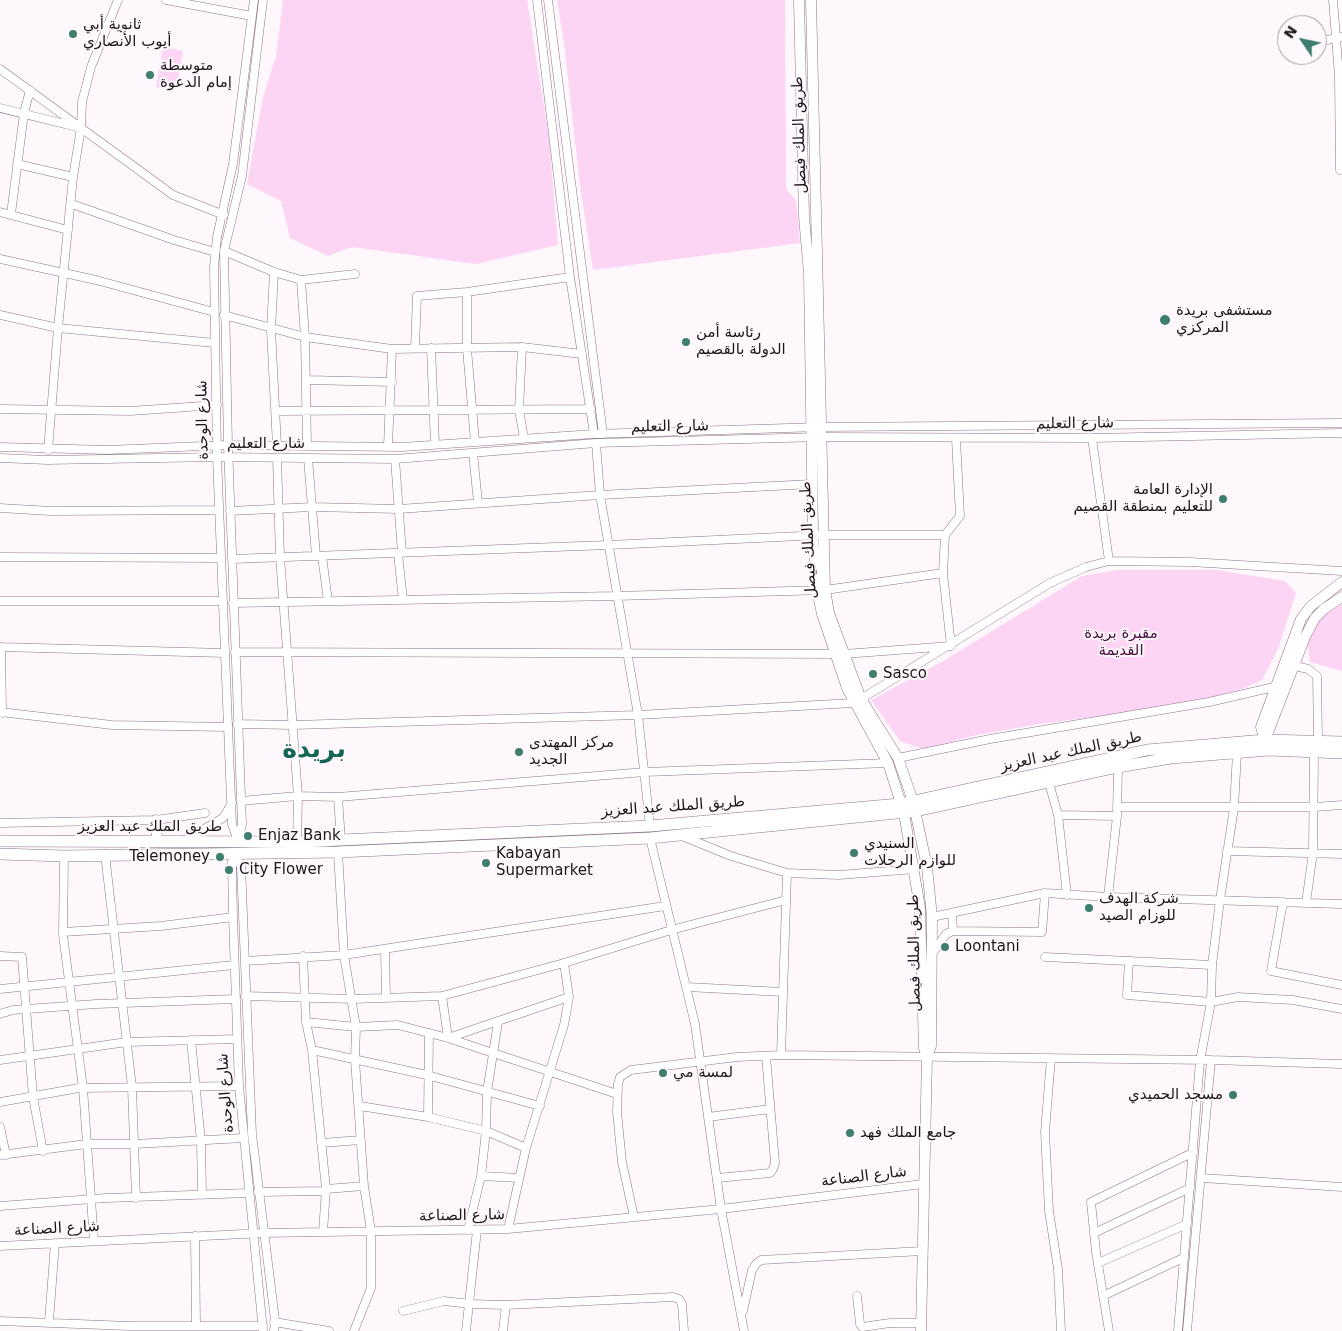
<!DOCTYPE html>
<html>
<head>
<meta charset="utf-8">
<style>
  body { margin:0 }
  #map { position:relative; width:1342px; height:1331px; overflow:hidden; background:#fef8fc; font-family:"DejaVu Sans",sans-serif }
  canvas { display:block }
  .north { position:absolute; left:1277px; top:15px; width:50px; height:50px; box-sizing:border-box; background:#fef8fc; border:1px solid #a59da3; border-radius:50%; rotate:304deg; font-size:14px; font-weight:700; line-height:20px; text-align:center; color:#1f151d }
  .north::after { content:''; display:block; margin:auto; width:18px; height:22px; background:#3d7e6e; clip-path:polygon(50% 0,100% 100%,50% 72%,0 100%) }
</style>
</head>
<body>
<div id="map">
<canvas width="1342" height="1331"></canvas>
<div class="north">N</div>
</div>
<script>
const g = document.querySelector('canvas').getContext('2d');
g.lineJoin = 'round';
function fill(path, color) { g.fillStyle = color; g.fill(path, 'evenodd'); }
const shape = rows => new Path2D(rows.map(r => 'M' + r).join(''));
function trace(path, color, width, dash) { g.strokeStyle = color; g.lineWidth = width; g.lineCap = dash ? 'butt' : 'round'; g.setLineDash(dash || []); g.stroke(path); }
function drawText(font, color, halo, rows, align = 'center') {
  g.font = font + ' "DejaVu Sans",Vazirmatn,sans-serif'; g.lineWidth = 4; g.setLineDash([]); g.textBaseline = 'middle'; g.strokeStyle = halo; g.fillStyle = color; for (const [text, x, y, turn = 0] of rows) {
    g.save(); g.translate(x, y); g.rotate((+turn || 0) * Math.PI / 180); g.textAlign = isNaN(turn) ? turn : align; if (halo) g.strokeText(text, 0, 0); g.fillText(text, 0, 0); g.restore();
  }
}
fill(shape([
  [283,0,527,0,549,137,558,245,476,264,352,247,328,256,290,238,281,201,247,184,263,97,276,56],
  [557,0,785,0,786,189,796,200,800,243,593,270,580,186,564,43],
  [163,47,183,51,176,90,156,87],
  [1117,570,1217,570,1285,581,1296,593,1278,649,1262,680,1242,689,1177,706,1039,724,977,735,923,749,900,741,871,700,940,663,1082,576],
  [1342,605,1342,671,1310,662,1307,640,1316,623,1332,608]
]), '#fdd5f4');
const minor = shape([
  [166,0,252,16],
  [537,0,570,277,594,434],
  [548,0,603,434],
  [1333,0,1339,76,1340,170],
  [1317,42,1342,37],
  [1284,49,1287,49],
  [0,69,173,195,224,215],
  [0,108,77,127],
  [17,164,73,177],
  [72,204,174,240,215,252],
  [0,212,68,230],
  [11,214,24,113,30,90],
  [224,251,274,272,301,280,355,274],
  [0,259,96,280,214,312],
  [274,272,271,330,277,446],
  [301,280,305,337,307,446],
  [467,292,467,349,475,442],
  [0,315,58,328,215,343],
  [224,315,305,337,392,349,522,347,582,354],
  [522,347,519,410,524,438],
  [415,348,417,296,467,292,570,277],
  [431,348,435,444],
  [307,380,392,382],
  [0,409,130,411,217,405],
  [276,411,591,409],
  [1092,438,1109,561],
  [596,443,600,495,638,715,650,826],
  [388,446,392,349],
  [0,447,107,450,228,445,402,447,594,434,821,427,1342,423],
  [48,450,58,328,73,177,81,128,82,102,91,67,118,0],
  [473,453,478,503],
  [0,458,47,460,217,457,395,459,596,443,821,437,1092,438,1342,433],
  [277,458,280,557,298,796,297,842],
  [308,458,316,556],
  [395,459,402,553],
  [0,508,51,511,219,510],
  [230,511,312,507,399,509,600,495,812,484],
  [398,554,403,600],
  [322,556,328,601],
  [0,557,221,558],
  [232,559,609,545,822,535,945,535],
  [0,601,223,601],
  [233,603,616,596,825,590,943,573],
  [0,647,225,653],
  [1,647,2,713],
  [235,652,844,654,951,646,943,573,945,535,960,516,956,439],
  [1295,666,1308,669,1317,676,1318,740],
  [861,699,1050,583,1086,567,1109,561,1190,562,1342,571],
  [0,712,112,725,228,727],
  [237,724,293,725,638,715,853,703],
  [898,758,990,739,1209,702,1274,687],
  [1049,783,1058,815,1067,895],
  [338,797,341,841],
  [241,801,298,796,338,797,645,772,888,763],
  [1117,807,1315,807,1342,805],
  [1058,815,1117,816],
  [0,823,156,820,205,813],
  [682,836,731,856,787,873,839,875,915,869],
  [650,838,695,1024,721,1209,744,1331],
  [185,840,223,818,232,803],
  [238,841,232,824,217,457,214,267,217,237,233,164,254,0],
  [238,841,242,824,228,445,224,251,242,176,263,0],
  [1227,851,1342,854],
  [338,852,344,955,356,1027,355,1060,364,1186,371,1231,371,1288,354,1331],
  [234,853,241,866,252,1134,275,1320,274,1331],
  [234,853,232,862,233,917,239,1086,263,1331],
  [105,854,132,1087,136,1198],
  [64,856,63,935,83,1088,94,1241],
  [1108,897,1117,816,1118,767],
  [1283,902,1271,971,1342,985],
  [1306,903,1313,852,1314,751],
  [952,913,953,931,1042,932,1045,893],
  [932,917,1045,893,1108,897,1342,904],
  [63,932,161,926,233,917],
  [385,949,386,998],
  [932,954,946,934,953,931],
  [0,956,22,957,33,1097,43,1151],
  [303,956,306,1022,312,1050,326,1189,323,1232],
  [1045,957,1212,965],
  [245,961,344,955,665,906],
  [1129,961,1127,995,1211,1002,1238,997,1293,1000,1342,1009],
  [687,987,783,992],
  [0,989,234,965],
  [245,996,353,999,442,996,564,963,671,930,786,900],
  [442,996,448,1038],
  [0,1014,13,1010,96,1004,235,999],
  [306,1022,356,1027,398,1025,448,1038,617,1094],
  [448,1038,569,997],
  [191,1040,201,1141,202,1195],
  [312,1050,427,1075,540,1106],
  [781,1055,787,873],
  [1051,1058,1045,1132,1049,1211,1058,1269,1061,1331],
  [0,1060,127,1042,237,1039],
  [0,1102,79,1088,239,1086],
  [360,1106,428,1117,486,1131,526,1148],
  [428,1117,429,1033],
  [708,1117,770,1109],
  [0,1127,6,1155],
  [321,1143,361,1140],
  [0,1155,87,1144,135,1144,243,1138],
  [481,1176,519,1178],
  [717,1178,770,1173,773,1169,775,1163,766,1056],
  [1202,1178,1342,1187],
  [326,1189,364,1186],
  [258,1192,326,1191],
  [0,1206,106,1198,248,1193],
  [634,1217,622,1162,617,1112,618,1084,620,1077,631,1070,737,1057,781,1055,1211,1060,1342,1064],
  [508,1229,526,1148,564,1025,569,997,564,963],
  [468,1230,481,1176,486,1131,487,1092,498,1022],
  [1094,1233,1190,1188],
  [195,1236,196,1326],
  [0,1246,264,1233,508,1229,721,1209,923,1184],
  [1098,1263,1187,1224],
  [857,1296,860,1324,862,1327,890,1323,921,1323],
  [1103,1296,1183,1258],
  [506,1305,673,1297,679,1299,682,1304,684,1331],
  [403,1311,444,1301,470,1304,506,1305,503,1331],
  [743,1311,752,1270,756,1264,761,1260,922,1251],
  [0,1321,130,1326,263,1326],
  [49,1321,55,1243],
  [274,1322,329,1331],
  [466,1331,477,1230],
  [1109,1331,1096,1252,1091,1202,1194,1152],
  [1178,1331,1200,1061,1211,1002,1212,965,1220,900,1234,808,1237,752],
  [1187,1331,1211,1060]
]);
const major = shape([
  [799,0,804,217,809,273,813,535,817,590,822,614,847,688,888,763,904,813,920,908,924,1048,927,1056],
  [811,0,825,590,829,613,861,699,898,758,913,801,927,867,932,917,931,1046,927,1056,921,1331],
  [1265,740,1261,727,1301,619,1311,606,1342,582],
  [1265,740,1305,637,1315,618,1324,609,1342,597],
  [156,820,157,842]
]);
const highway = shape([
  [0,841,297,842,650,826,900,804,1147,750,1265,740,1342,742],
  [0,854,64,856,338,852,650,838,916,811,1118,767,1171,758,1269,750,1342,753]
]);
trace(minor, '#8e7489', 9);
trace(major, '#8e7489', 11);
trace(highway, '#8e7489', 12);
trace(minor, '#fff', 8);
trace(major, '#fff', 10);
trace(highway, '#fff', 11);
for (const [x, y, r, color] of [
  [73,34,5,"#3d7e6e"],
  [150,75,5,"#3d7e6e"],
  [1165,320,6,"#3d7e6e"],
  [686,342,5,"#3d7e6e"],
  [1223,499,5,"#3d7e6e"],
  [873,674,5,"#3d7e6e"],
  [519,752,5,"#3d7e6e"],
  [248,836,5,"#3d7e6e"],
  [854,853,5,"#3d7e6e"],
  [220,857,5,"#3d7e6e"],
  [486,863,5,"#3d7e6e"],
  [229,870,5,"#3d7e6e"],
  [1089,908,5,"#3d7e6e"],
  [945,947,5,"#3d7e6e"],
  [663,1073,5,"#3d7e6e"],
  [1233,1095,5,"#3d7e6e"],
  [850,1133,5,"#3d7e6e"]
]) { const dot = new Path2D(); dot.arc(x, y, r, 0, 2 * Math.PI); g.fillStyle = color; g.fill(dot); trace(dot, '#fef8fc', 2); }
drawText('15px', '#1f151d', '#fef8fc', [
  ["ثانوية أبي",83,25],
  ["أيوب الأنصاري",83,42],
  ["متوسطة",160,66],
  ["إمام الدعوة",160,83],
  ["مستشفى بريدة",1176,311],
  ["المركزي",1176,328],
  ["رئاسة أمن",696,333],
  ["الدولة بالقصيم",696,350],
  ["الإدارة العامة",1213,490,"right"],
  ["للتعليم بمنطقة القصيم",1213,507,"right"],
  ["Sasco",883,674],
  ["مركز المهتدى",529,743],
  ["الجديد",529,760],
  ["Enjaz Bank",258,836],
  ["السنيدي",864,844],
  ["للوازم الرحلات",864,861],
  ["Kabayan",496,854],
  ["Supermarket",496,871],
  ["Telemoney",210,857,"right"],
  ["City Flower",239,870],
  ["شركة الهدف",1099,899],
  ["للوزام الصيد",1099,916],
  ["Loontani",955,947],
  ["لمسة مي",673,1073],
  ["مسجد الحميدي",1223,1095,"right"],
  ["جامع الملك فهد",860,1133]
], 'left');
drawText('15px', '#1f151d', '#fef8fc', [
  ["طريق الملك فيصل",800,135,-92],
  ["شارع الوحدة",203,420,-91],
  ["شارع التعليم",1075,424,-1],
  ["شارع التعليم",670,427,-1],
  ["شارع التعليم",266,444],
  ["طريق الملك فيصل",809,540,-93],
  ["طريق الملك عبد العزيز",1071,752,-12],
  ["طريق الملك عبد العزيز",673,807,-4],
  ["طريق الملك عبد العزيز",150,827],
  ["طريق الملك فيصل",915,953,-91],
  ["شارع الوحدة",226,1093,-94],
  ["شارع الصناعة",864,1177,-7],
  ["شارع الصناعة",462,1216,-1],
  ["شارع الصناعة",57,1229,-3]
]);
drawText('15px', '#480c41', '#fef8fc', [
  ["مقبرة بريدة",1121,634],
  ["القديمة",1121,651]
]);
drawText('bold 25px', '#136655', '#fef8fc', [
  ["بريدة",314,750]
]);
</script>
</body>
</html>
